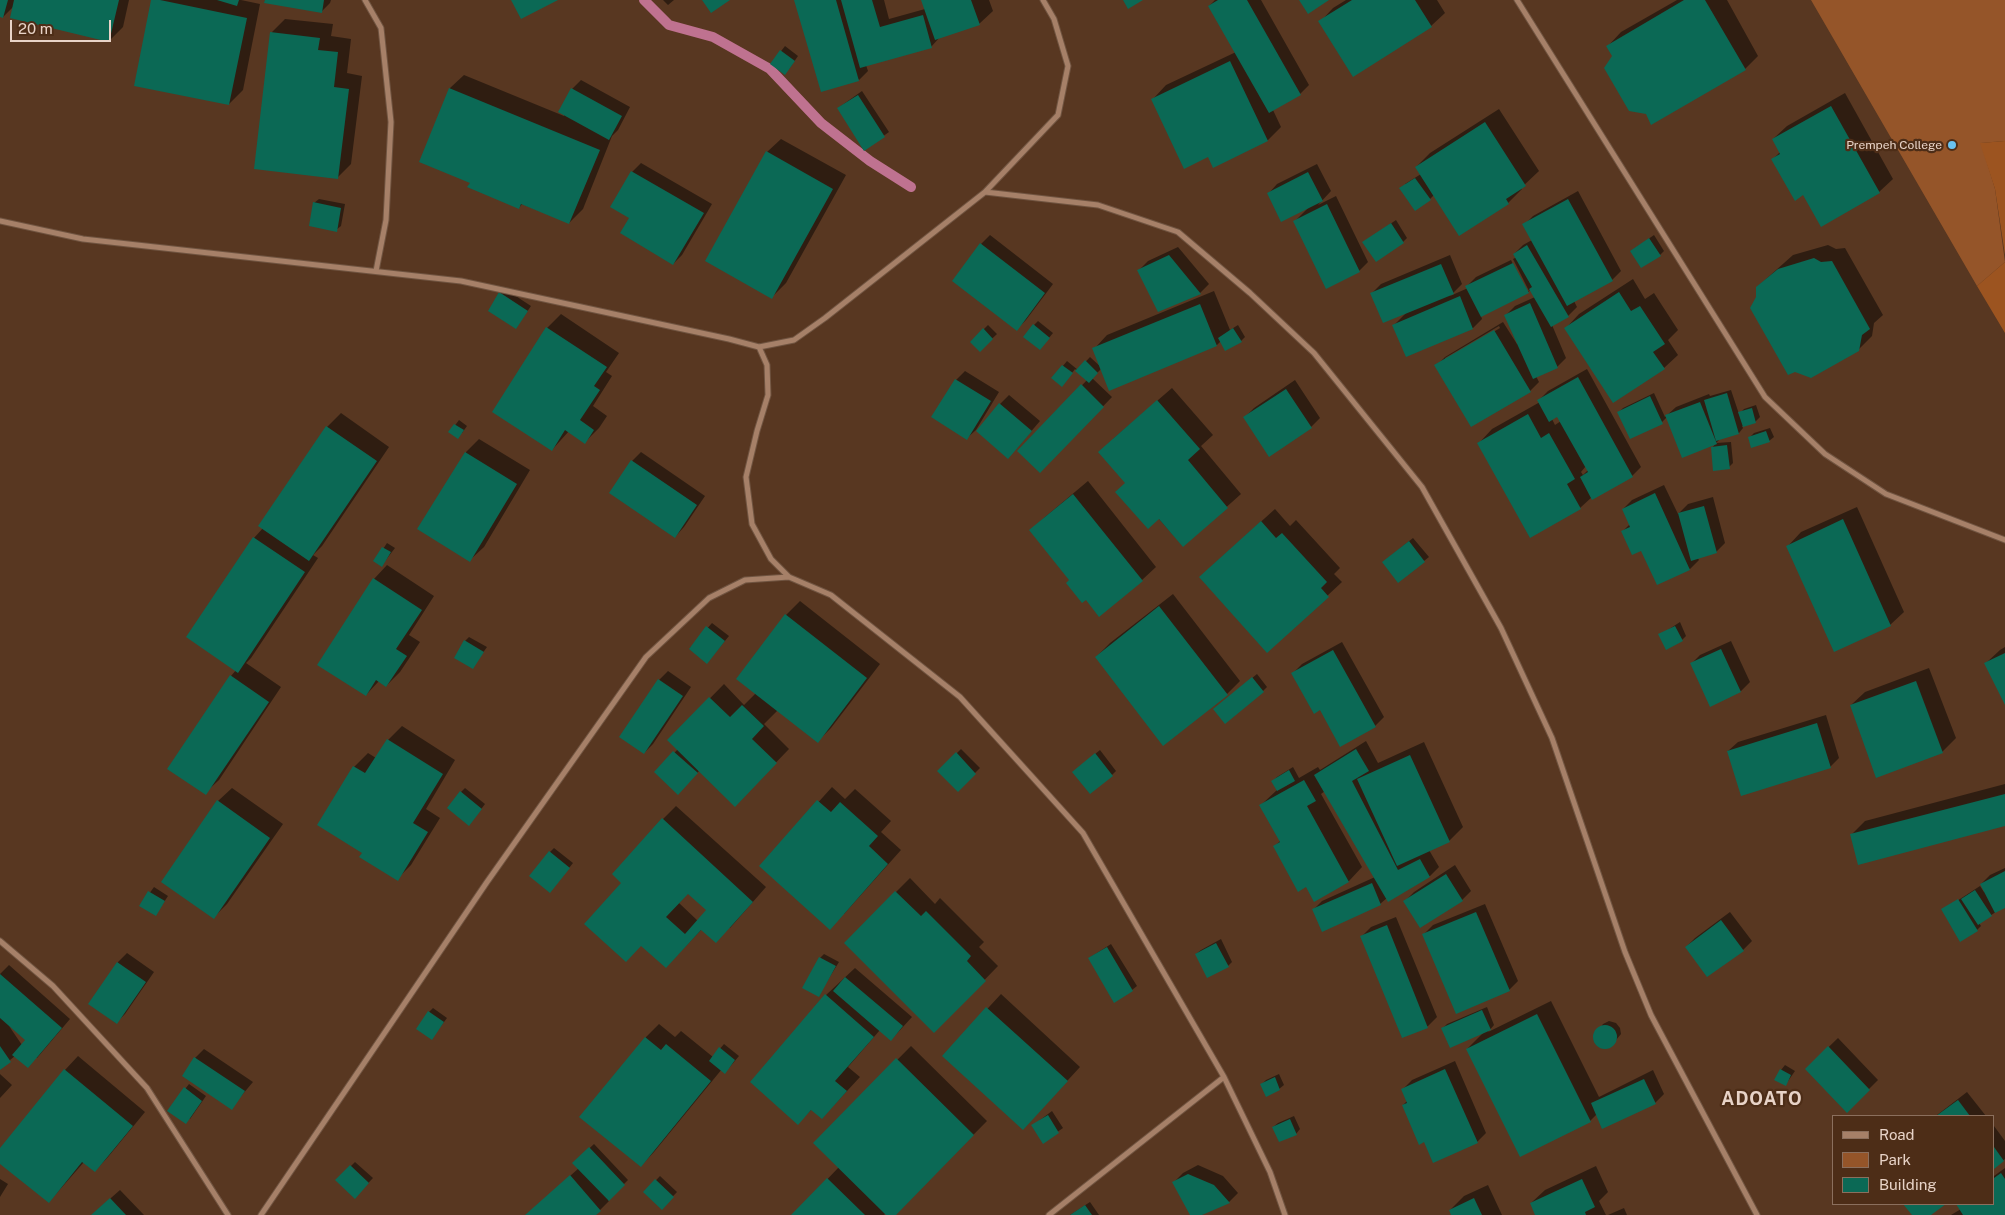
<!DOCTYPE html>
<html>
<head>
<meta charset="utf-8">
<style>
  body { margin:0 }
  #map { position:relative; width:2005px; height:1215px; overflow:hidden; background:#583721; font-family:"Public Sans",sans-serif }
  canvas { display:block }
  .legend { position:absolute; left:1832px; top:1115px; width:162px; height:90px; box-sizing:border-box; background:#4d2d17; border:1px solid #8b6f5d; margin:0; padding:6px 9px; list-style:none; font-size:15px; color:#e8d3c7 }
  .legend li { display:flex; align-items:center; gap:10px; height:25px }
  .legend b { width:25px; border:1px solid #8b6f5d }
  .scale { position:absolute; left:10px; top:20px; width:101px; height:22px; box-sizing:border-box; border:2px solid #e8d3c7; border-top:0; padding-left:6px; font-size:15px; line-height:18px; white-space:nowrap; color:#e8d3c7; -webkit-text-stroke:4px #4d2d17; paint-order:stroke }
</style>
</head>
<body>
<div id="map">
<canvas width="2005" height="1215"></canvas>
<ul class="legend">
<li><b style="height:6px;background:#a68068"></b>Road</li>
<li><b style="height:14px;background:#955529"></b>Park</li>
<li><b style="height:14px;background:#0b6955"></b>Building</li>
</ul>
<div class="scale">20 m</div>
</div>
<script>
const g = document.querySelector('canvas').getContext('2d');
g.lineJoin = 'round';
function fill(path, color) { g.fillStyle = color; g.fill(path, 'evenodd'); }
const shape = rows => new Path2D(rows.map(r => 'M' + r).join(''));
function trace(path, color, width, dash) { g.strokeStyle = color; g.lineWidth = width; g.lineCap = dash ? 'butt' : 'round'; g.setLineDash(dash || []); g.stroke(path); }
function drawText(font, color, halo, rows, align = 'center') {
  g.font = font + ' "Public Sans",sans-serif'; g.lineWidth = 4.5; g.setLineDash([]); g.textBaseline = 'middle'; g.strokeStyle = halo; g.fillStyle = color; for (const [text, x, y, turn = 0] of rows) {
    g.save(); g.translate(x, y); g.rotate((+turn || 0) * Math.PI / 180); g.textAlign = isNaN(turn) ? turn : align; if (halo) g.strokeText(text, 0, 0); g.fillText(text, 0, 0); g.restore();
  }
}
fill(shape([
  [1811,0,2005,0,2005,141,1981,143,1995,189,2005,262,1977,286]
]), '#955529');
fill(shape([
  [2005,141,2005,255,1995,189,1980,143],
  [2005,262,2005,333,1977,286]
]), '#9c5420');
fill(shape([
  [0,0,129,0,123,27,109,41,14,6,3,17,0,16],
  [152,0,241,0,260,4,243,90,229,104],
  [266,0,331,0,330,3,321,12],
  [663,0,674,0,668,5],
  [796,0,884,0,889,19,925,9,923,0,989,0,993,11,979,24,940,37,931,47,866,65,868,71,859,80],
  [1215,0,1261,0,1309,85,1300,94,1273,110,1281,127,1268,140,1214,166,1209,156,1153,99,1166,85,1236,52,1209,6],
  [1346,0,1437,0,1445,13,1431,26,1320,22,1333,8],
  [1677,0,1727,0,1758,56,1745,69,1614,56,1608,46,1621,32],
  [285,19,333,24,331,36,351,39,347,73,362,76,351,164,337,178,272,32],
  [785,46,798,56,789,69,772,63],
  [464,75,564,116,572,89,581,80,630,107,618,130,612,136,583,209,569,223,522,204,519,208,471,182,421,161,450,88],
  [862,91,889,132,865,149,838,108],
  [1845,93,1893,179,1879,192,1803,194,1773,159,1780,152,1773,139,1787,126],
  [1499,109,1539,171,1521,188,1522,189,1508,203,1459,234,1434,195,1430,199,1405,184,1421,174,1416,167,1430,153],
  [781,139,846,175,786,283,772,297,767,152],
  [641,163,712,204,682,255,673,264,631,217,632,172],
  [1317,164,1331,191,1318,205,1336,196,1368,262,1359,271,1295,221,1308,208,1268,194,1277,184],
  [1578,191,1621,271,1612,280,1574,301,1577,307,1568,316,1552,325,1566,358,1557,367,1536,376,1539,382,1530,391,1436,366,1445,357,1503,322,1517,344,1518,343,1506,315,1515,306,1535,297,1531,289,1528,292,1481,316,1482,319,1473,328,1407,356,1394,325,1407,312,1372,293,1381,284,1450,255,1462,284,1450,296,1468,288,1467,286,1476,277,1511,260,1526,291,1529,291,1513,259,1517,257,1514,254,1523,245,1532,240,1524,225,1533,216],
  [1499,326,1500,328,1445,361,1445,358],
  [319,199,345,204,341,226,336,230,314,203],
  [1396,220,1407,238,1403,242,1364,242],
  [990,235,1053,284,1026,320,1017,329,981,244],
  [1654,235,1664,251,1660,255,1631,251],
  [1828,245,1836,249,1845,248,1883,315,1874,323,1872,336,1858,350,1757,297,1757,287,1793,255],
  [1178,247,1209,284,1200,293,1159,310,1139,270,1148,261],
  [1633,279,1645,299,1654,293,1678,330,1668,340,1678,355,1664,368,1566,328,1579,314],
  [505,289,531,306,516,328,500,293],
  [1214,291,1230,330,1238,325,1245,337,1241,341,1221,341,1217,345,1110,389,1102,368,1092,378,1112,397,1040,472,1019,451,1087,380,1075,369,1066,381,1053,378,1067,361,1078,370,1090,357,1102,368,1094,349,1107,335],
  [561,314,619,353,606,372,612,376,593,406,607,416,599,428,585,442,569,431,552,450,547,328],
  [1038,321,1053,333,1044,344,1034,325],
  [988,325,997,334,980,350,971,342],
  [1587,369,1641,467,1632,476,1592,497,1580,508,1531,536,1479,443,1492,429,1540,402,1539,400,1548,391],
  [1558,415,1561,421,1555,425,1552,419],
  [1586,466,1588,470,1583,475,1581,472],
  [965,371,999,392,976,430,967,438,956,380],
  [1295,380,1320,418,1311,427,1244,418,1254,408],
  [1172,388,1213,435,1201,446,1241,494,1183,546,1126,482,1113,439],
  [1731,390,1739,414,1744,409,1756,405,1760,417,1755,422,1742,426,1743,428,1739,433,1721,438,1716,443,1667,417,1662,422,1619,412,1623,408,1654,393,1665,417,1676,407,1709,394,1710,396],
  [1009,395,1040,421,1017,448,1000,404],
  [341,413,389,447,322,546,313,555,318,558,251,658,246,663,281,687,219,780,205,793,231,676,236,670,188,637,254,538,263,528,327,427],
  [459,420,467,426,462,433,450,432],
  [1770,428,1774,437,1769,441,1749,438,1754,433],
  [479,439,530,470,484,547,470,560,466,452],
  [1731,442,1733,463,1729,467,1712,448,1716,443],
  [641,452,705,496,684,527,675,537,632,461],
  [1088,481,1156,567,1142,580,1071,580,1031,530,1045,517],
  [1664,485,1678,514,1688,504,1713,497,1725,543,1716,552,1697,557,1699,560,1690,569,1642,549,1622,532,1630,524,1623,509,1632,500],
  [1857,507,1904,612,1890,625,1788,546,1801,532],
  [1275,509,1290,526,1296,520,1340,568,1334,574,1342,582,1267,652,1214,564],
  [1413,538,1429,557,1399,581,1388,558],
  [387,543,395,548,382,565,375,561],
  [387,565,434,596,409,635,420,642,400,672,386,686,379,681,366,695,374,579],
  [1173,594,1240,681,1227,694,1096,657,1110,643],
  [800,601,880,664,831,728,818,741,778,710,764,724,789,749,735,805,700,770,678,793,656,772,678,749,669,740,724,684,744,705,756,693,737,679,786,615],
  [1680,622,1686,636,1682,640,1660,635],
  [712,623,729,636,711,658,690,648],
  [469,637,487,647,472,668,465,641],
  [1731,641,1750,682,1741,691,1710,705,1691,664,1700,655],
  [1342,642,1384,717,1375,726,1321,709,1293,673,1302,664],
  [2005,647,2005,702,1986,663,2000,650],
  [1929,668,1956,738,1942,752,1851,705,1865,692],
  [668,671,691,687,653,744,644,753,659,680],
  [1257,674,1267,687,1263,691,1219,705],
  [1826,715,1839,758,1830,767,1728,751,1738,742],
  [402,726,455,760,426,809,440,818,411,865,397,879,363,852,319,824,354,767,368,753,376,758,388,740],
  [1366,741,1378,763,1424,742,1463,827,1449,841,1429,850,1439,867,1430,876,1388,900,1387,898,1380,904,1313,910,1322,901,1375,877,1325,791,1321,794,1362,867,1349,881,1315,900,1306,886,1274,847,1281,840,1261,805,1278,789,1273,781,1277,777,1293,767,1299,778,1318,767,1320,770],
  [961,749,980,768,958,790,939,771],
  [1100,750,1116,771,1112,775,1078,768],
  [2005,784,2005,825,1852,834,1865,821],
  [832,787,845,799,855,789,891,821,881,832,901,850,844,914,761,866],
  [232,788,283,824,227,904,213,918,218,801],
  [465,788,485,804,473,820,461,792],
  [676,806,766,887,730,928,702,929,666,967,623,883,663,819],
  [688,893,708,910,698,921,679,903],
  [554,848,573,863,554,887,550,852],
  [1455,865,1471,891,1462,900,1405,901,1414,892],
  [2005,868,2005,906,1979,923,1981,926,1977,930,1943,910,1980,886,1984,892,1985,891,1981,884,1990,875],
  [910,878,935,904,940,898,984,942,979,947,998,966,934,1032,845,943],
  [154,887,168,896,156,914,141,905],
  [1485,904,1518,981,1509,990,1424,934,1433,925],
  [1730,912,1752,941,1743,950,1686,947,1695,938],
  [1396,917,1437,1017,1428,1026,1402,1037,1362,936,1371,927],
  [1221,939,1232,962,1228,966,1196,954,1201,950],
  [1111,944,1137,986,1132,990,1089,958],
  [127,953,154,972,125,1014,116,1023,90,1004,118,962],
  [824,954,839,962,818,996,820,958],
  [9,965,70,1019,37,1058,15,1056,0,1068,0,974],
  [9,1026,26,1039,22,1045],
  [855,968,912,1017,891,1040,880,1030,848,1067,860,1077,822,1118,812,1109,798,1123,752,1082,826,995],
  [1001,994,1080,1067,1023,1129,944,1056],
  [1551,1001,1599,1097,1653,1070,1664,1094,1655,1103,1597,1114,1590,1121,1467,1049,1485,1031,1443,1028,1447,1024,1487,1007,1494,1025,1488,1032],
  [433,1008,447,1018,432,1038,429,1012],
  [1609,1021,1616,1023,1620,1028,1621,1034,1612,1045,1606,1048,1599,1046,1595,1041,1595,1035,1603,1024],
  [659,1024,675,1037,681,1031,713,1057,724,1044,739,1056,729,1068,722,1069,654,1152,641,1166,581,1117,646,1037],
  [1838,1038,1878,1080,1847,1111,1806,1069],
  [911,1046,987,1121,894,1215,888,1215,886,1213,884,1215,793,1215,839,1167,815,1143],
  [204,1049,253,1082,231,1108,195,1058],
  [78,1056,145,1112,108,1157,95,1171,84,1162,49,1202,0,1162,0,1150,65,1070],
  [1455,1061,1486,1133,1477,1142,1425,1140,1403,1105,1408,1100,1403,1089,1412,1080],
  [1785,1065,1795,1071,1786,1084,1781,1070],
  [0,1074,12,1085,0,1098],
  [1279,1074,1284,1085,1279,1089,1262,1084,1266,1080],
  [189,1084,206,1096,190,1119,169,1110],
  [1967,1092,1986,1116,1936,1116,1937,1115],
  [1052,1111,1063,1128,1043,1142,1032,1126],
  [1294,1116,1300,1129,1296,1134,1273,1127,1278,1123],
  [1994,1126,2005,1141,2005,1159,1994,1167],
  [594,1144,628,1180,608,1200,609,1201,595,1215,526,1215,579,1168,574,1163],
  [355,1162,373,1178,355,1197,337,1180],
  [1198,1165,1223,1176,1238,1193,1229,1202,1199,1215,1191,1215,1174,1182,1183,1173],
  [1596,1166,1608,1192,1599,1201,1606,1215,1537,1215,1531,1203,1545,1190],
  [2005,1168,2005,1213,2002,1215,1951,1215,1961,1209,1957,1204,1994,1204,1994,1176],
  [660,1176,677,1192,662,1208,645,1192],
  [0,1179,8,1184,0,1197],
  [1488,1185,1502,1215,1453,1215,1450,1210,1464,1196],
  [120,1190,144,1215,92,1215,95,1212],
  [1090,1202,1099,1215,1070,1215],
  [1624,1208,1627,1215,1608,1215]
]), '#0007');
trace(shape([
  [644,0,669,25,713,37,770,69,821,123,870,161,911,187]
]), '#bf7290', 10);
fill(shape([
  [0,0,8,0,3,18,0,17],
  [14,0,119,0,109,42,10,18],
  [151,0,160,0,247,18,229,105,134,86],
  [217,0,239,0,237,6],
  [265,0,324,0,322,13,264,3],
  [511,0,558,0,521,19],
  [702,0,730,0,711,13],
  [794,0,836,0,859,81,821,92],
  [841,0,872,0,880,27,923,15,932,48,860,68],
  [921,0,971,0,980,25,935,40],
  [1123,0,1143,0,1128,9],
  [1218,0,1247,0,1301,95,1269,113,1208,6],
  [1299,0,1329,0,1308,14],
  [1352,0,1415,0,1432,27,1353,77,1318,21],
  [1684,0,1705,0,1746,70,1651,125,1646,114,1629,111,1604,68,1612,56,1606,46],
  [270,32,320,38,318,50,338,52,334,87,349,89,338,179,254,169],
  [780,50,795,61,785,75,770,64],
  [1230,61,1268,141,1213,168,1208,157,1184,169,1151,99],
  [449,88,600,150,569,224,521,204,519,209,467,187,470,183,419,162],
  [571,88,622,116,609,140,558,112],
  [858,95,885,137,864,151,837,108],
  [1831,106,1880,193,1821,227,1803,195,1795,201,1771,159,1780,154,1772,139],
  [1485,122,1526,186,1506,199,1509,204,1459,236,1415,167],
  [766,151,833,189,772,299,705,261],
  [631,171,704,213,673,265,620,233,629,218,610,207],
  [1308,172,1323,201,1281,222,1267,193],
  [1415,178,1431,200,1415,211,1399,188],
  [1568,199,1613,281,1567,306,1522,224],
  [313,202,341,208,337,232,309,226],
  [1327,204,1360,272,1326,289,1293,221],
  [1391,223,1404,243,1376,262,1362,242],
  [1649,238,1661,256,1641,268,1630,251],
  [980,243,1045,293,1017,331,952,281],
  [1527,245,1569,317,1551,327,1529,289,1532,287,1513,254],
  [1169,255,1201,294,1158,312,1137,270],
  [1814,258,1821,262,1832,261,1870,329,1862,335,1859,351,1811,378,1795,372,1788,375,1750,308,1756,297,1756,287,1778,269],
  [1513,263,1529,293,1481,317,1465,286],
  [1441,264,1454,294,1383,323,1370,293],
  [499,292,528,311,516,329,488,311],
  [1619,292,1631,311,1640,306,1665,344,1653,352,1665,369,1613,403,1564,328],
  [1460,296,1473,329,1406,357,1392,325],
  [1530,303,1558,368,1533,379,1504,315],
  [1200,304,1217,346,1109,391,1092,348],
  [1033,324,1050,338,1040,350,1023,337],
  [546,327,607,367,594,386,600,390,580,420,594,430,585,444,565,430,552,451,492,412],
  [983,328,993,339,980,352,970,342],
  [1233,328,1242,342,1225,351,1218,338],
  [1494,330,1531,392,1471,427,1434,365],
  [1085,360,1098,373,1089,383,1075,371],
  [1062,365,1073,373,1062,387,1051,378],
  [1578,377,1633,477,1592,500,1580,477,1588,472,1557,417,1549,422,1537,400],
  [955,379,991,401,967,440,931,417],
  [1081,384,1104,407,1040,473,1017,451],
  [1286,389,1312,428,1269,457,1243,417],
  [1727,393,1739,434,1716,441,1704,400],
  [1650,396,1663,424,1630,439,1617,412],
  [1157,400,1200,449,1188,460,1228,508,1183,547,1159,519,1148,529,1115,492,1125,483,1098,452],
  [1700,402,1717,444,1682,458,1665,415],
  [999,403,1032,431,1008,459,976,431],
  [1752,408,1756,423,1743,427,1738,412],
  [1528,414,1541,438,1549,433,1575,479,1567,484,1581,509,1530,538,1477,443],
  [454,424,464,430,458,439,448,432],
  [326,426,377,461,309,561,258,526],
  [1766,431,1770,442,1751,448,1748,437],
  [1727,445,1730,469,1713,471,1711,447],
  [465,452,517,484,470,562,417,529],
  [631,460,697,505,675,538,609,493],
  [1655,493,1690,570,1657,585,1641,551,1632,555,1621,531,1630,527,1622,509],
  [1073,494,1143,581,1099,617,1086,600,1082,603,1066,583,1069,580,1029,530],
  [1704,506,1717,553,1691,561,1678,513],
  [1843,519,1891,626,1834,652,1786,546],
  [1261,521,1276,538,1282,533,1327,582,1321,588,1329,597,1267,653,1199,577],
  [253,537,305,572,238,673,186,637],
  [1409,541,1425,562,1398,583,1382,562],
  [382,547,391,552,382,567,373,561],
  [373,578,422,610,396,649,407,656,386,687,376,680,366,696,317,665],
  [1159,606,1228,695,1163,746,1095,657],
  [785,614,867,678,818,743,736,679],
  [706,626,725,641,707,664,689,649],
  [1675,626,1683,641,1666,650,1658,634],
  [464,640,484,652,473,669,454,658],
  [1721,649,1741,692,1710,707,1690,663],
  [1333,650,1376,727,1340,747,1320,710,1314,714,1291,673],
  [2005,653,2005,705,1984,663],
  [230,675,269,702,206,795,167,769],
  [1252,677,1264,692,1225,724,1213,709],
  [658,679,683,696,644,754,619,737],
  [1916,681,1943,753,1876,778,1850,705],
  [709,697,730,717,742,705,764,726,752,739,777,763,735,807,667,740],
  [1817,723,1831,768,1741,796,1727,751],
  [387,739,443,774,413,823,428,832,398,881,359,857,362,853,317,825,353,766,365,773],
  [1356,749,1369,771,1352,781,1398,870,1420,859,1430,877,1388,902,1314,775],
  [673,751,698,773,678,795,654,772],
  [956,752,976,774,958,792,937,771],
  [1095,753,1113,776,1090,794,1072,772],
  [1410,755,1450,842,1397,866,1357,779],
  [1289,770,1295,781,1277,791,1271,781],
  [1304,780,1316,801,1307,806,1349,882,1314,902,1306,887,1298,892,1273,846,1280,842,1259,805],
  [460,791,482,809,469,826,447,808],
  [2005,794,2005,826,1858,865,1850,834],
  [217,800,270,838,214,919,161,882],
  [817,800,831,812,840,802,878,836,869,846,888,864,830,930,759,866],
  [662,818,753,902,716,943,701,930,666,968,641,946,626,962,584,924,621,883,612,874],
  [688,894,706,910,685,934,666,917],
  [549,851,570,868,550,893,529,876],
  [2005,871,2005,908,1995,913,1980,884],
  [1446,874,1463,901,1420,928,1403,901],
  [1372,883,1381,905,1322,932,1312,909],
  [1975,890,1992,916,1978,925,1961,899],
  [148,891,165,901,156,916,139,906],
  [895,891,921,916,926,911,971,956,967,961,986,981,934,1033,844,943],
  [1958,899,1978,931,1960,942,1941,909],
  [1476,912,1510,991,1456,1014,1422,934],
  [1721,920,1744,951,1707,977,1685,947],
  [1387,925,1428,1028,1402,1038,1360,936],
  [1216,943,1229,967,1207,978,1195,954],
  [1107,947,1133,991,1114,1003,1088,958],
  [819,957,836,966,819,997,802,988],
  [117,962,146,982,117,1024,88,1004],
  [0,974,62,1028,28,1068,12,1055,25,1040,0,1018],
  [845,977,903,1026,891,1041,833,991],
  [825,994,874,1037,835,1081,847,1091,822,1119,811,1110,798,1125,750,1082],
  [986,1007,1068,1081,1023,1130,942,1056],
  [1482,1010,1491,1030,1450,1048,1441,1028],
  [428,1011,444,1022,432,1040,416,1029],
  [1537,1014,1591,1122,1520,1157,1466,1049],
  '1593 1037a12 12 0 1 1 24 0a12 12 0 1 1-24 0Z',
  [645,1037,661,1050,666,1044,711,1081,641,1167,579,1117],
  [0,1046,11,1062,0,1070],
  [1828,1046,1870,1090,1847,1113,1805,1069],
  [719,1047,735,1060,725,1074,709,1061],
  [194,1057,245,1091,232,1110,182,1076],
  [896,1058,974,1135,896,1215,886,1215,813,1143],
  [64,1069,133,1126,95,1172,82,1162,49,1203,0,1164,0,1148],
  [1445,1069,1478,1143,1433,1163,1424,1142,1419,1145,1402,1105,1407,1103,1401,1089],
  [1780,1069,1791,1075,1786,1086,1774,1080],
  [1275,1077,1280,1090,1266,1097,1260,1084],
  [1644,1079,1656,1104,1602,1129,1591,1103],
  [184,1087,202,1101,186,1124,167,1111],
  [1958,1100,1970,1116,1936,1116],
  [1048,1115,1059,1133,1043,1144,1031,1125],
  [1290,1119,1297,1135,1279,1142,1272,1127],
  [589,1147,625,1185,609,1201,572,1163],
  [1994,1147,2004,1161,1994,1169],
  [350,1165,369,1183,355,1199,335,1180],
  [2001,1173,2005,1179,2005,1215,1963,1215,1956,1204,1994,1204,1994,1178],
  [1188,1174,1214,1185,1230,1203,1202,1215,1190,1215,1172,1182],
  [570,1175,601,1211,596,1215,525,1215],
  [827,1178,865,1215,791,1215],
  [655,1179,674,1197,662,1210,643,1192],
  [1582,1179,1595,1207,1585,1212,1586,1215,1535,1215,1530,1203],
  [110,1198,126,1215,91,1215],
  [1474,1198,1482,1215,1451,1215,1449,1210],
  [1903,1204,1946,1204,1931,1215,1912,1215],
  [1085,1205,1092,1215,1070,1215]
]), '#0b6955');
const minor = shape([
  [365,0,381,28,391,122,386,220,376,271],
  [1043,0,1054,19,1068,66,1058,115,985,192,1098,205,1178,232,1250,293,1314,353,1422,487,1501,628,1552,738,1625,952,1651,1015,1757,1215],
  [1517,0,1765,397,1825,454,1886,494,2005,540],
  [0,221,83,239,461,281,729,339,759,347,794,340,825,318,985,192],
  [759,347,767,365,768,395,757,431,746,477,752,524,771,559,789,577,831,595,960,697,1083,833,1224,1077,1270,1172,1285,1215],
  [0,941,53,986,147,1088,228,1215],
  [261,1215,487,882,646,657,709,598,745,580,789,577],
  [1049,1215,1224,1077]
]);
trace(minor, '#705441', 7);
trace(minor, '#a68068', 5);
for (const [x, y, r, color] of [
  [1952,145,5,"#6ac3f1"]
]) { const dot = new Path2D(); dot.arc(x, y, r, 0, 2 * Math.PI); g.fillStyle = color; g.fill(dot); trace(dot, '#4d2d17', 2); }
drawText('12px', '#e8d3c7', '#4d2d17', [
  ["Prempeh College",1942,145]
], 'right');
g.letterSpacing = '1px';
drawText('bold 18px', '#e8d3c7', '#4d2d17', [
  ["ADOATO",1762,1099]
]);
g.letterSpacing = '0px';
</script>
</body>
</html>
